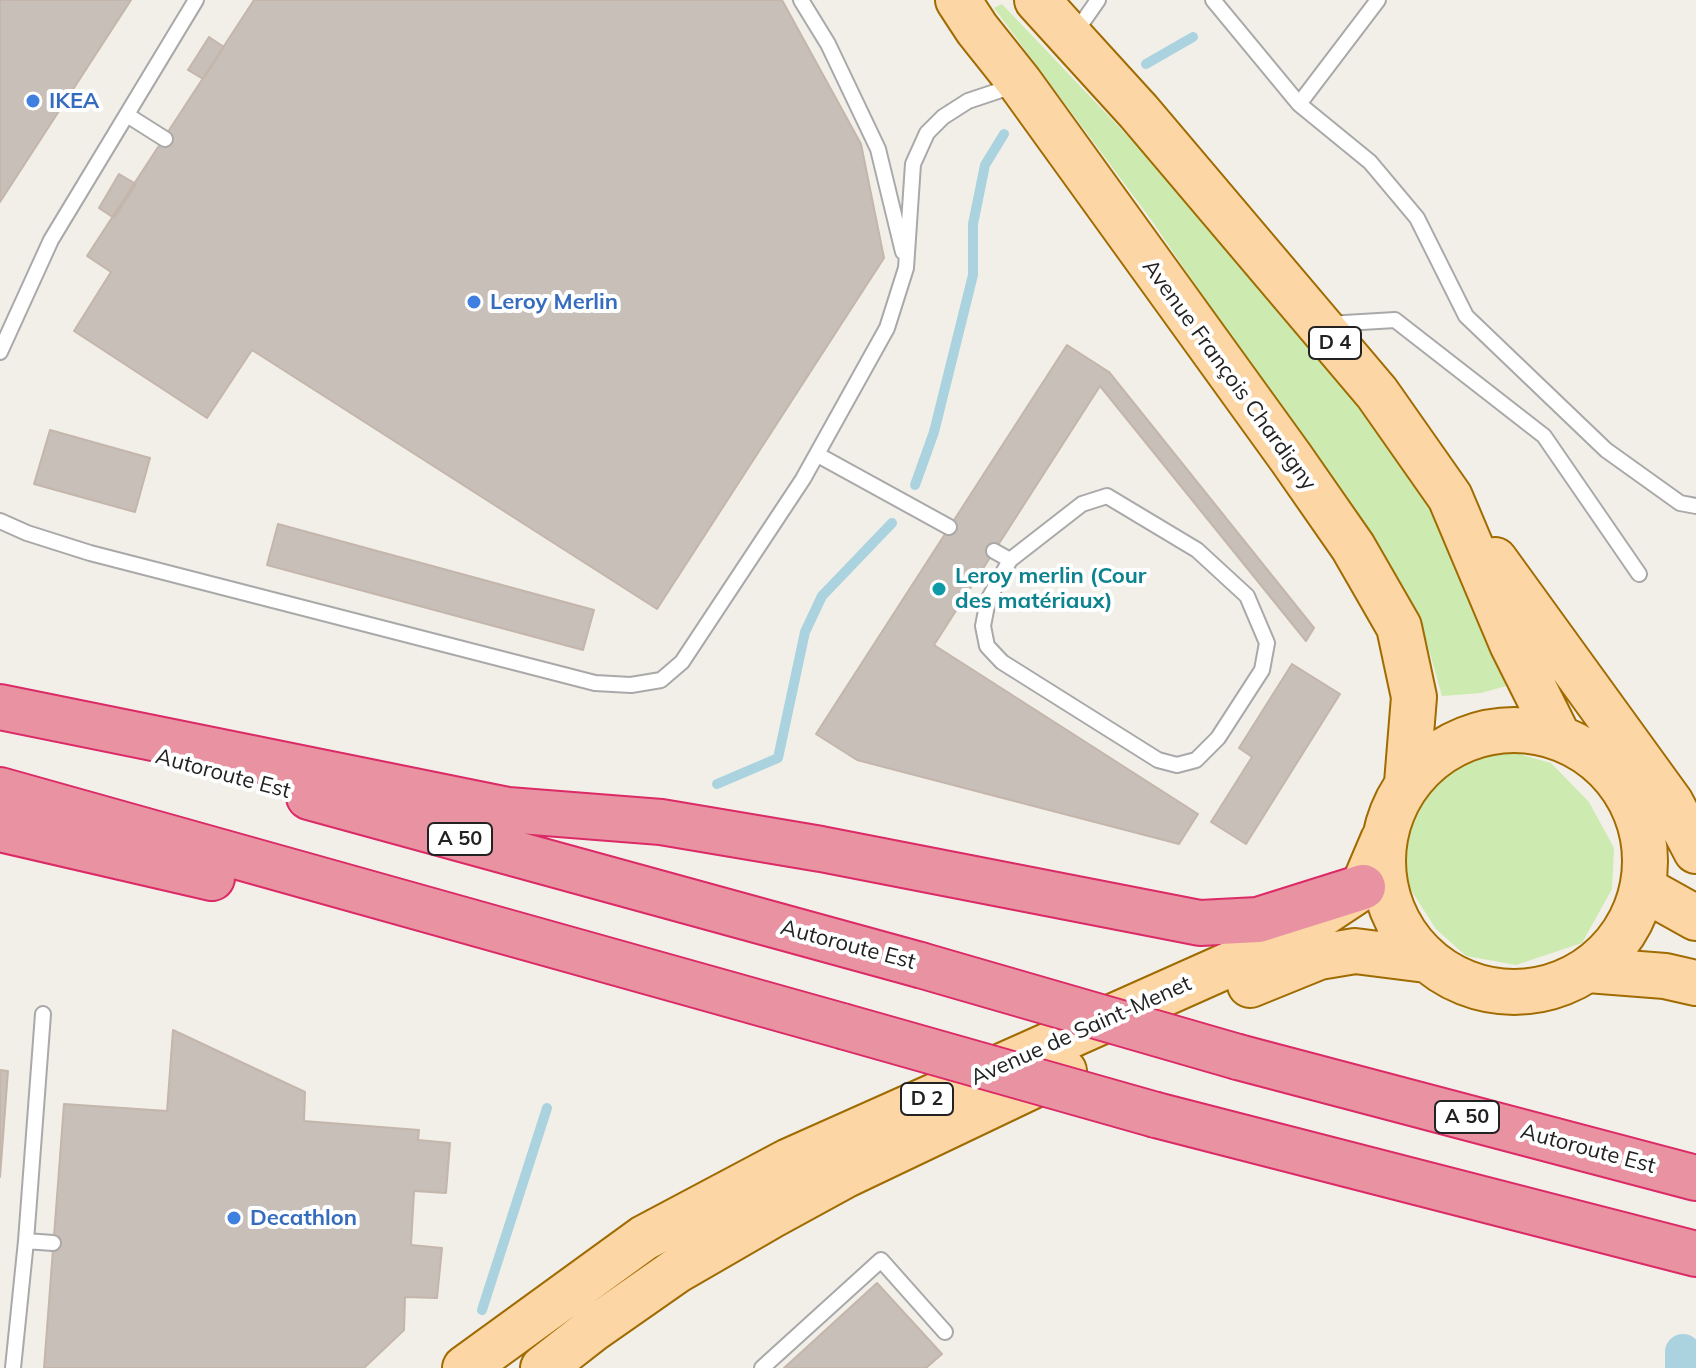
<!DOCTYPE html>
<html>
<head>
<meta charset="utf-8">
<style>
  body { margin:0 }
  canvas { display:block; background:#f2efe9 }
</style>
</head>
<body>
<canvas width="1696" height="1368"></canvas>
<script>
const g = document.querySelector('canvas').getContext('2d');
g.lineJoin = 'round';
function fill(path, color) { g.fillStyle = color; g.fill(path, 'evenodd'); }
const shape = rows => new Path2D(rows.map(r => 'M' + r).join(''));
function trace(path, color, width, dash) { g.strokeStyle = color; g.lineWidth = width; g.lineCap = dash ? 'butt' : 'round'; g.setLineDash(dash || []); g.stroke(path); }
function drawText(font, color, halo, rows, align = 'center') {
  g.font = font + ' Mulish,sans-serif'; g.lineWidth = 8; g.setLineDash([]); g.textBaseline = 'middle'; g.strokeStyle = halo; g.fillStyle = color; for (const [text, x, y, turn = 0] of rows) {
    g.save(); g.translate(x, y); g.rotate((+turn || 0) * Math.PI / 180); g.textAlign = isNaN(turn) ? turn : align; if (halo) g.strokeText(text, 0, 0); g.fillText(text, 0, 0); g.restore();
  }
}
fill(shape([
  [1002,4,1180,191,1336,363,1431,505,1506,686,1481,693,1442,696,1425,636,1394,573,1326,478,1152,221,994,8],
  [1501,749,1551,763,1589,802,1614,848,1612,889,1582,943,1516,965,1466,956,1436,929,1409,887,1399,837,1422,785,1456,760]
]), '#cdebb0');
trace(shape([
  [1146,64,1193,37],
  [915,485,934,432,973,275,973,224,985,165,1004,134],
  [717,784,778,758,805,632,822,596,892,523],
  [482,1310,547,1108]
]), '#aad3df', 10);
trace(shape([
  [1683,1352,1683,1368]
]), '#aad3df', 36);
const building = shape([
  [0,0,131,0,0,202,0,0],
  [254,0,782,0,861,144,884,258,657,609,252,350,207,418,74,331,111,272,87,256,254,0],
  [209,37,224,47,203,79,188,70,209,37],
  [119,174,136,184,114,218,99,208,119,174],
  [1067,345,1109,372,1314,628,1306,641,1100,386,934,645,1198,814,1179,844,857,760,816,734,1067,345],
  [50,430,150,458,135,512,34,484,50,430],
  [278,524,594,610,583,650,267,565,278,524],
  [1292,664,1340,694,1246,844,1211,822,1252,757,1239,748,1292,664],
  [173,1030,305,1092,304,1121,419,1130,418,1140,450,1143,446,1193,414,1191,411,1245,442,1248,437,1298,405,1297,404,1330,364,1368,44,1368,64,1104,167,1111,173,1030],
  [0,1070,8,1071,0,1177,0,1070],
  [877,1283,942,1354,926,1368,784,1368,877,1283]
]);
fill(building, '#c7bfb8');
trace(building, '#c4b6ab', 2);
const service = shape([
  [801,0,828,44,878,149,903,252],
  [1213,0,1299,104,1378,0],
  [1075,33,1098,0],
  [1299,104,1370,162,1417,218,1466,316,1606,450,1680,503,1696,506],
  [127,115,165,139],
  [1328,324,1395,320,1544,436,1639,574],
  [0,352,51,240,196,0],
  [818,455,949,527],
  [0,521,27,533,90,553,595,683,631,685,661,680,682,662,803,479,887,328,906,268,913,164,927,133,943,117,968,101,1016,85],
  [994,551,1010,560,1082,504,1107,496,1197,550,1247,596,1267,643,1262,670,1218,738,1196,760,1177,765,1158,760,1002,662,987,646,983,626,988,600,1010,560],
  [26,1241,53,1243],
  [13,1368,26,1241,43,1014],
  [762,1368,881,1260,945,1332]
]);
const primary = shape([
  [958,0,977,29,1020,83,1291,458,1353,547,1399,627,1414,697,1407,783],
  [1037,0,1139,112,1377,393,1450,497,1512,644,1558,736],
  [1495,560,1671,803,1696,851],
  '1383 861a131 131 0 1 1 262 0a131 131 0 1 1-262 0Z',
  [1644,889,1696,918],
  [1588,970,1665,976,1696,983],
  [1250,985,1319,957,1355,951,1426,960],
  [465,1368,644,1238,789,1161,1280,942,1363,887,1383,840],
  [543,1368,593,1329,676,1271,771,1216,846,1175,1064,1071]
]);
const motorway = shape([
  [0,707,508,810,661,822,821,849,1200,923,1258,920,1363,887],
  [0,790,842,1026],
  [309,797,920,965],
  [0,829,212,878],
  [1238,1057,1696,1178],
  [1156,1115,1696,1254]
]);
trace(service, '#a9a9a9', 18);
trace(primary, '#a06b00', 48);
trace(motorway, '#dc2a67', 48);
trace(service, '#fff', 14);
trace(primary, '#fcd6a4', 44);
trace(motorway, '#e892a2', 44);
const motorwayBridge = shape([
  [920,965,1238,1057],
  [842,1026,1156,1115]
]);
trace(motorwayBridge, '#dc2a67', 48, []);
trace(motorwayBridge, '#e892a2', 44);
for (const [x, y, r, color] of [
  [33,101,8,"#3f7fe0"],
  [474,302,8,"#3f7fe0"],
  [939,589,8,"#0f9aa8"],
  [234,1218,8,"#3f7fe0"]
]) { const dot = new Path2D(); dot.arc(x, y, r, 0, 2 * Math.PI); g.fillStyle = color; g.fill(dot); trace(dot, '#fff', 3); }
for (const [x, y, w] of [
  [1335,343,52],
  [460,839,64],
  [927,1099,52],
  [1467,1117,64]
]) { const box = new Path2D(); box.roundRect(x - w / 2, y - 16, w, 32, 6); g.fillStyle = '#fff'; g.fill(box); trace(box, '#222', 2); }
drawText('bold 20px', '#222', null, [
  ["D 4",1335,343],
  ["A 50",460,839],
  ["D 2",927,1099],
  ["A 50",1467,1117]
]);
drawText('bold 22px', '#366cbe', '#fff', [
  ["IKEA",49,101],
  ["Leroy Merlin",490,302],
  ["Decathlon",250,1218]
], 'left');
drawText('22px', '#222', '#fff', [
  ["Avenue François Chardigny",1229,375,54],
  ["Autoroute Est",223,774,15],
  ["Autoroute Est",848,945,15],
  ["Avenue de Saint-Menet",1081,1031,-24],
  ["Autoroute Est",1588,1149,15]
]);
drawText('bold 22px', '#0d838f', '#fff', [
  ["Leroy merlin (Cour",955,576],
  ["des matériaux)",955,601]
], 'left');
</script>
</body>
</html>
